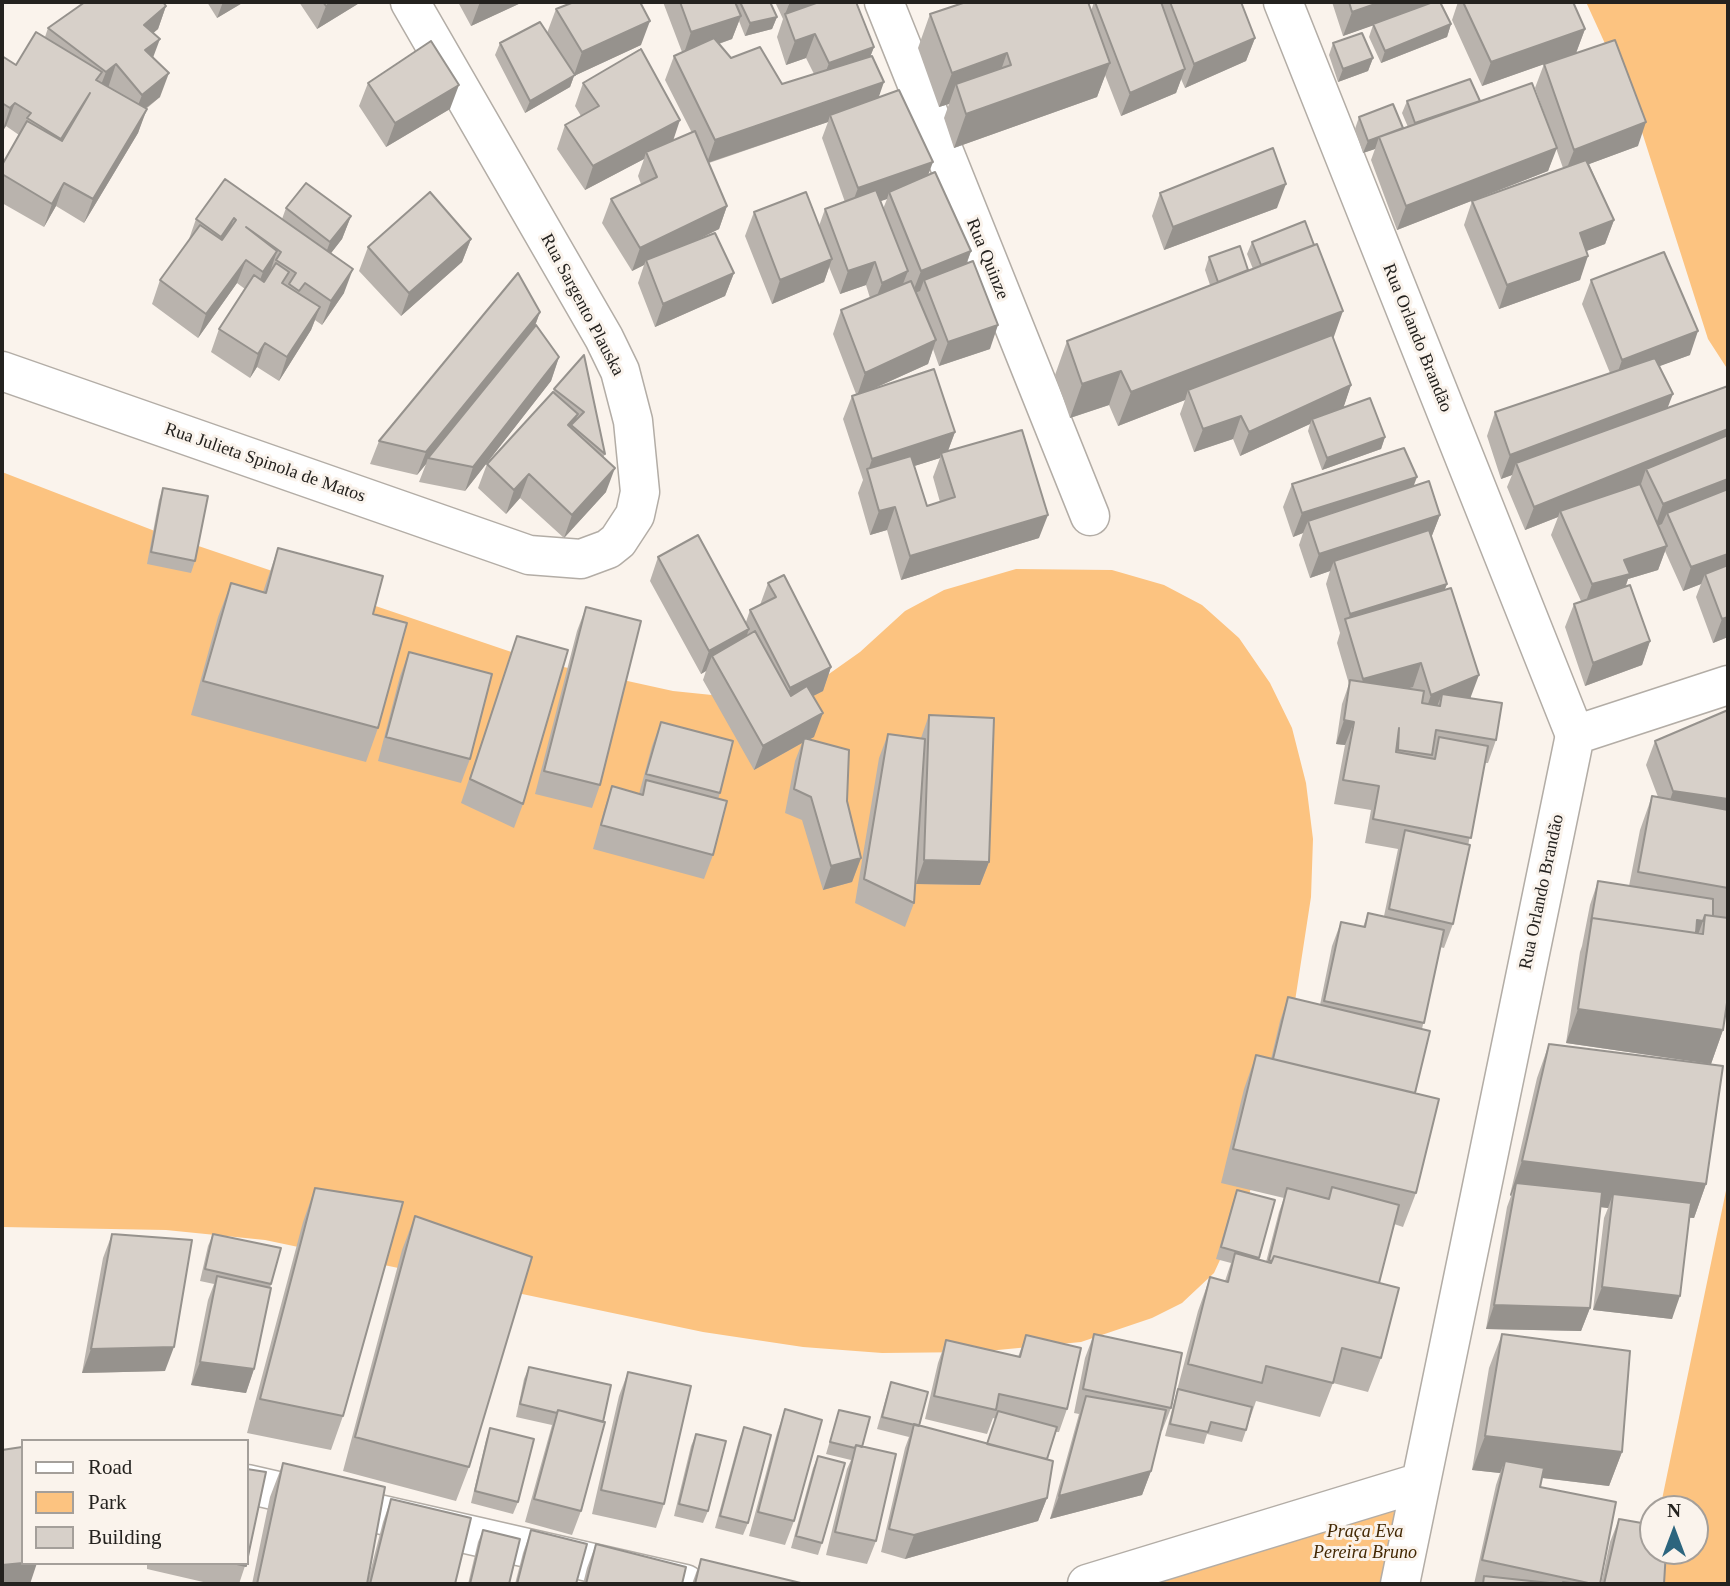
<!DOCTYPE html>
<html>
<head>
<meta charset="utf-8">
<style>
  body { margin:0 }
  #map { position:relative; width:1730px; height:1586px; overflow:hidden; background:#faf3ec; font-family:Georgia,serif }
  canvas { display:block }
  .frame { position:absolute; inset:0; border:4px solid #24221f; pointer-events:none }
  .legend { position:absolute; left:21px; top:1439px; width:228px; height:126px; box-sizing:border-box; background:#faf3ec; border:2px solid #a49f9a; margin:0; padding:9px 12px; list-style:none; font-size:21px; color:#24221f }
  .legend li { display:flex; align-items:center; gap:14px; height:35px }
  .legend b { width:35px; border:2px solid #a49f9a }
  .north { position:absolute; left:1639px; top:1495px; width:70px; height:70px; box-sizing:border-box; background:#faf3ec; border:2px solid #a49f9a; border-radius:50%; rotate:0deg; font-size:19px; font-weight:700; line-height:28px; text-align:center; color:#24221f }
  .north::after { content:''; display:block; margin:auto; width:24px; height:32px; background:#2c657e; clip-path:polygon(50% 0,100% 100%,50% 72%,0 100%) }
</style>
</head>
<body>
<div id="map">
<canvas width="1730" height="1586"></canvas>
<div class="frame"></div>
<ul class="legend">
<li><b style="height:9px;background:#fff"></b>Road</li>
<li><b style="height:19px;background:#fcc380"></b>Park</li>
<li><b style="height:19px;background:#d7d0c9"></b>Building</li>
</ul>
<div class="north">N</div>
</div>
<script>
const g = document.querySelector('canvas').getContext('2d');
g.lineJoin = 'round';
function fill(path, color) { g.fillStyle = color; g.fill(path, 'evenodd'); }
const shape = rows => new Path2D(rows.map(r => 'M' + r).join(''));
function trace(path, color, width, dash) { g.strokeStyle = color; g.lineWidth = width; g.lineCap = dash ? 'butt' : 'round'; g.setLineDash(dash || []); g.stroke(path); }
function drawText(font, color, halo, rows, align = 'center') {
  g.font = font + ' Georgia,serif'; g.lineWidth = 6; g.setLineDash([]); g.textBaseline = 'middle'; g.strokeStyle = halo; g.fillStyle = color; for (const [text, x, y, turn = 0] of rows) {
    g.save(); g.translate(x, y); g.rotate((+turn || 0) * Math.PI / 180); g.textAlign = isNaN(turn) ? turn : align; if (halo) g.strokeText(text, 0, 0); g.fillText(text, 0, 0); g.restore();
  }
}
fill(shape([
  [1586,2,1728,2,1728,370,1708,339,1634,107],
  [2,472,160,533,541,662,673,691,712,695,743,696,819,681,860,652,905,611,944,590,1016,569,1112,570,1164,585,1202,605,1239,638,1270,683,1292,728,1306,783,1313,839,1311,897,1289,1040,1248,1199,1214,1273,1182,1303,1152,1318,1081,1342,977,1352,882,1353,803,1347,703,1332,265,1240,166,1230,2,1227],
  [1728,1181,1728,1584,1650,1584,1653,1551,1695,1551,1695,1509,1660,1509],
  [1418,1483,1400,1584,1087,1584]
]), '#fcc380');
const minor = shape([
  [884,2,1090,516],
  [1283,2,1575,735],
  [2,371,529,555,581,559,608,549,618,541,635,515,640,492,633,421,620,371,604,338,410,2]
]);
const tertiary = shape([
  [247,1484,685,1584],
  [1087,1584,1418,1483],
  [1400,1584,1575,735,1728,685]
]);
trace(minor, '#b3ada6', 41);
trace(tertiary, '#b3ada6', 41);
trace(minor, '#fff', 38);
trace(tertiary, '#fff', 38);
fill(shape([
  [207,2,244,2,217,18],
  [299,2,361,2,317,29],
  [458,2,523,2,471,26],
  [568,2,640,2,641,45,574,76,570,87,525,113,495,55,500,43,547,33,556,9,569,4],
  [663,2,770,2,777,17,772,29,745,36,739,21,732,39,719,44,731,58,782,84,814,74,806,58,786,65,777,37,783,19,775,2,856,2,874,47,870,57,878,97,928,175,971,251,967,263,990,349,939,366,933,349,928,364,875,388,955,432,948,451,1039,538,901,580,887,530,870,535,858,493,863,480,843,419,852,396,856,394,833,334,841,310,870,298,866,285,840,294,829,267,824,282,772,304,745,236,754,212,819,226,825,209,845,202,822,138,828,122,709,163,727,206,719,229,693,242,734,273,725,296,655,327,638,283,644,265,632,271,602,223,611,199,641,184,638,176,644,159,585,190,557,149,565,125,581,116,575,106,583,83,673,141,692,133,665,80,674,56,682,52],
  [887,199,883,209,880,201],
  [940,458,933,477,940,502,927,506,914,466],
  [1094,2,1241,2,1255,38,1246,61,1185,88,1181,79,1176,93,1121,116,1105,75,1097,97,954,148,944,118,949,104,939,107,918,48,930,14,1091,11],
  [1332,2,1440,2,1451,24,1447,37,1381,63,1369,37,1373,25,1343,36],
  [1458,2,1573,2,1585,29,1576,53,1638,146,1589,164,1614,220,1605,244,1586,251,1580,280,1499,309,1464,225,1472,201,1563,168,1556,148,1548,171,1397,230,1371,160,1375,149,1363,153,1355,129,1359,117,1403,128,1408,127,1402,113,1407,101,1480,101,1551,132,1535,88,1544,64,1482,86,1452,20],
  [166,6,158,29,153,33,153,58,160,97,146,109,138,133,84,223,56,206,44,227,2,203,2,165,19,135,6,126,2,132,2,56,16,65,45,37,48,28],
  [1333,43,1373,58,1368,71,1338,82,1329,55],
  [368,83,450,109,386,147,359,106],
  [1160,193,1277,208,1164,250,1152,216],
  [286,208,351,216,342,239,331,253,344,293,322,325,315,320,311,330,279,381,257,367,250,378,211,352,219,329,245,289,237,283,198,338,152,304,160,280,188,242,196,219,282,219],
  [471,239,462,262,401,316,359,271,368,247],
  [1252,242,1333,339,1351,385,1343,408,1385,437,1381,449,1322,470,1308,431,1310,424,1240,456,1233,439,1194,452,1180,414,1185,400,1118,426,1109,405,1070,418,1055,375,1067,341,1210,285,1205,270,1209,257,1248,270,1253,269,1247,254],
  [1591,280,1690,355,1659,366,1667,408,1728,637,1713,643,1696,597,1701,584,1683,591,1665,551,1658,570,1628,579,1626,586,1650,641,1642,665,1585,686,1565,627,1574,604,1581,601,1551,535,1558,517,1525,530,1507,487,1512,475,1501,479,1487,436,1495,412,1610,373,1582,304],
  [540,312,535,326,559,357,551,381,465,491,419,482,426,464,417,475,370,464,379,441],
  [584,355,605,454,603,458,606,492,564,538,520,498,506,514,478,488,487,464,553,392,554,389],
  [1292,484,1414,486,1440,515,1431,538,1447,584,1444,590,1471,698,1496,740,1488,763,1484,763,1453,924,1444,948,1440,947,1422,1029,1415,1093,1416,1193,1403,1227,1394,1224,1379,1283,1381,1358,1368,1392,1333,1383,1320,1417,1256,1401,1242,1442,1207,1434,1204,1444,1165,1436,1198,1311,1210,1277,1225,1281,1231,1263,1216,1259,1233,1202,1237,1190,1275,1200,1258,1260,1266,1262,1279,1212,1284,1198,1221,1183,1244,1089,1256,1055,1271,1059,1280,1021,1288,997,1320,1005,1332,946,1341,922,1363,927,1368,913,1384,916,1398,849,1365,843,1371,810,1334,804,1345,745,1336,744,1342,704,1349,684,1337,643,1340,633,1326,584,1330,571,1310,578,1299,545,1303,533,1293,537,1283,507],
  [163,488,195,561,191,573,147,564,159,500],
  [278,548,373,614,378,728,366,762,191,715,218,617,231,583,263,592],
  [658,557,746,622,750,610,760,605,768,583,831,667,823,691,813,696,814,737,809,739,847,801,861,858,852,882,823,890,802,820,785,813,795,761,802,743,754,770,703,680,706,671,701,674,650,581],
  [586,607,600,785,592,808,535,794,577,631],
  [517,636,523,804,514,828,461,803],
  [409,652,470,759,461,783,378,761,400,676],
  [1728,710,1728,996,1723,1030,1711,1064,1566,1043,1580,952,1582,946,1590,905,1598,881,1629,886,1640,830,1652,796,1658,797,1646,765,1655,741],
  [929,715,989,862,980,885,916,884,914,903,905,927,855,903,879,758,888,734,921,738],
  [661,722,720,793,718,799,713,855,704,879,593,849,604,810,612,786,639,794,652,746],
  [1549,1044,1706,1184,1694,1218,1690,1218,1672,1319,1593,1310,1604,1218,1608,1208,1600,1207,1590,1308,1581,1331,1486,1329,1507,1207,1511,1196,1510,1195,1537,1078],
  [315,1188,343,1416,331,1450,247,1433,303,1222],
  [415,1216,469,1467,456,1501,343,1471,402,1250],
  [112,1234,165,1371,82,1373,103,1258],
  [213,1234,271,1284,254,1369,246,1393,191,1385,208,1300,214,1284,200,1281,208,1246],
  [1094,1334,1171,1408,1162,1431,1161,1431,1151,1471,1142,1495,1050,1519,1079,1414,1074,1413,1085,1358],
  [1502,1334,1622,1452,1609,1486,1542,1478,1540,1487,1600,1584,1474,1584,1496,1485,1500,1473,1472,1470,1489,1368],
  [1026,1335,1067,1409,1059,1432,1056,1432,1047,1459,1047,1498,1038,1521,905,1559,881,1552,905,1448,909,1437,877,1429,887,1394,891,1382,919,1426,987,1443,996,1419,993,1418,987,1434,925,1419,938,1363,946,1340,1018,1357],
  [529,1367,603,1422,581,1511,572,1535,525,1522,552,1425,516,1417,524,1379],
  [628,1372,664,1504,656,1528,592,1514,619,1396],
  [785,1409,794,1521,785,1545,749,1536,777,1433],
  [839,1410,862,1447,876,1541,867,1564,826,1555,847,1469,851,1460,826,1454],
  [744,1427,748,1523,743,1535,715,1528,739,1440],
  [490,1428,518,1502,513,1514,471,1503,486,1440],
  [696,1434,708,1511,703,1523,674,1516,691,1446],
  [818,1456,822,1543,818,1555,791,1548,813,1468],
  [283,1463,367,1584,252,1584,270,1497],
  [391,1499,455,1584,367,1584,383,1522],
  [1619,1519,1664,1584,1601,1584,1610,1542],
  [483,1530,509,1584,468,1584,478,1542],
  [531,1530,576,1584,515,1584,523,1553],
  [596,1544,682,1584,583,1584,587,1568],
  [701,1559,805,1584,692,1584],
  [147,1563,246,1563,239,1584,212,1584,147,1569]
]), '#b9b3ad');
fill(shape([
  [223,2,244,2,217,18],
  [332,2,361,2,317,29,326,6],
  [480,2,523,2,471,26],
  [790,2,837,2,785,14],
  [1381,2,1440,2,1343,36,1352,12],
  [166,6,158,29,136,48,144,25],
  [741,16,732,39,683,56,691,32],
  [777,17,772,29,745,36,750,23],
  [650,21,641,45,574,76,570,87,525,113,530,101,574,75,582,52],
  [1451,24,1447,37,1381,63,1385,51],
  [1585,29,1576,53,1482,86,1491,62],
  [815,34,806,58,786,65,795,41],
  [1255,38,1246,61,1185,88,1194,64],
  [160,39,151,63,145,50],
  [874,47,865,70,820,87,829,63],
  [1007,53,995,87,956,84,949,104,939,107,952,73],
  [1373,58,1368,71,1338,82,1343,69],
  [1110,63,1097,97,954,148,966,114],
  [116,64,108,88,97,95,106,72],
  [1185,69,1176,93,1121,116,1130,93],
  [169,73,160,97,133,118,142,95],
  [884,82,876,105,830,115,828,122,707,163,715,140],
  [459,85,450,109,386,147,395,123],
  [90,93,52,162,61,139],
  [15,103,6,126,2,132,10,108],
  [147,109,138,133,84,223,93,199],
  [680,120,672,144,646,152,644,159,585,190,593,166],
  [1646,122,1638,146,1565,173,1574,150],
  [1379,137,1375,149,1363,153,1368,141],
  [1557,148,1548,171,1397,230,1406,206],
  [933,162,924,186,889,192,887,199,849,212,858,188],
  [64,183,56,206,44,227,52,204],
  [1286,184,1277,208,1164,250,1173,227],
  [727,206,719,229,648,264,646,260,644,265,632,271,640,248],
  [351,216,342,239,321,266,330,242],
  [234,218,225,242,212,260,221,237],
  [1614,220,1605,244,1571,257,1580,233],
  [471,239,462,262,401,316,409,293],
  [277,251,269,275,254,295,263,272],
  [971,251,962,275,924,280,920,291,912,294,921,271],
  [1588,256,1580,280,1499,309,1507,285],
  [832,259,824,282,772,304,780,280],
  [246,260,237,283,198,338,206,314],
  [875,262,866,285,840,294,848,271],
  [353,269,344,293,322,325,331,301],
  [908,271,899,294,873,306,882,283],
  [734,273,725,296,655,327,663,304],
  [320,307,311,330,279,381,287,357],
  [1343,311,1331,345,1188,390,1185,400,1118,426,1131,392],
  [540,312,531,336,428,458,426,464,417,475,426,452],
  [998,325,990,349,939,366,948,342],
  [1698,331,1690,355,1614,383,1622,360],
  [936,340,928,364,857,396,865,373],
  [265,343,257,367,250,378,258,354],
  [559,357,551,381,465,491,473,467],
  [1121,371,1109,405,1070,418,1082,384],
  [1351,385,1343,409,1312,419,1310,424,1240,456,1249,432],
  [1673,394,1664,417,1516,463,1512,475,1501,479,1510,455],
  [578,414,573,427,571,425,565,443,568,425],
  [1241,416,1233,439,1194,452,1203,429],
  [1728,429,1728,449,1646,469,1641,484,1560,511,1558,517,1525,530,1534,507],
  [955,432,946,456,941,453,940,458,870,480,868,471,872,459],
  [1385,437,1381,449,1322,470,1327,458],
  [615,468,606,492,564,538,572,515],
  [529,474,520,498,506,514,514,490],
  [1417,477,1408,501,1308,521,1303,533,1293,537,1302,513],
  [1728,479,1728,499,1667,513,1662,524,1655,527,1663,504],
  [895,507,887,530,870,535,879,511],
  [1048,515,1039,538,901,580,910,556],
  [1440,515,1431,538,1334,561,1330,571,1310,578,1319,554],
  [1667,546,1658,570,1628,579,1621,598,1584,607,1592,584,1624,560],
  [1728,554,1728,574,1705,574,1701,584,1683,591,1691,567],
  [1447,584,1438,607,1347,624,1350,614],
  [1728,617,1728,637,1713,643,1722,619],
  [749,629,741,652,712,656,706,671,701,674,709,651],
  [1650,641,1642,665,1585,686,1593,663],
  [1421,663,1413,687,1355,703,1363,679],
  [831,667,823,691,782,712,790,688],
  [1479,675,1470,699,1440,706,1442,694,1434,714,1423,718,1431,695],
  [823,713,814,737,803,743,804,738,802,743,754,770,763,746],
  [1344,720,1354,722,1345,745,1336,744],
  [1673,791,1728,799,1728,822,1665,815],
  [861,858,852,882,823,890,831,866],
  [924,860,989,862,980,885,916,884],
  [1697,920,1703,921,1687,965],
  [1578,1009,1723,1030,1711,1064,1566,1043],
  [1522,1161,1706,1184,1694,1218,1611,1208,1613,1194,1608,1208,1513,1196,1516,1183,1511,1196,1510,1195],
  [1602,1287,1680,1296,1672,1319,1593,1310],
  [1494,1305,1590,1308,1581,1331,1486,1329],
  [174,1347,165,1371,82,1373,91,1349],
  [200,1362,254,1369,246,1393,191,1385],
  [1485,1436,1622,1452,1609,1486,1502,1473,1505,1461,1500,1473,1472,1470],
  [1151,1471,1142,1495,1050,1519,1059,1496],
  [1047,1498,1038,1521,905,1559,914,1535],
  [23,1563,37,1563,30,1584,2,1584,2,1565]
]), '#96928d');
const building = shape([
  [85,2,163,2,166,6,144,25,160,39,145,50,169,73,142,95,116,64,106,72,48,28,85,2],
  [323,2,332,2,326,6,323,2],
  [574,2,640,2,650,21,582,52,556,9,574,2],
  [680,2,735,2,741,16,691,32,680,2],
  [740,2,770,2,777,17,750,23,740,2],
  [819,2,856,2,874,47,829,63,815,34,795,41,785,14,819,2],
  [966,2,1088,2,1110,63,966,114,956,84,1011,65,1007,53,952,73,930,14,966,2],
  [1095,2,1161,2,1185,69,1130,93,1095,2],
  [1170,2,1241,2,1255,38,1194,64,1170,2],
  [1349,2,1381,2,1352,12,1349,2],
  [1433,2,1440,2,1451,24,1385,51,1373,24,1433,2],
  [1463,2,1573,2,1585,29,1491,62,1463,2],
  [540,22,575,75,530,101,500,43,540,22],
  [36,32,102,72,96,80,147,109,93,199,64,183,52,204,2,174,2,165,27,121,62,141,90,93,61,139,27,118,31,113,15,103,10,108,2,103,2,56,16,65,36,32],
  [1362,33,1373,58,1343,69,1333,43,1362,33],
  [714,38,731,58,760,47,782,84,872,56,884,82,715,140,674,56,714,38],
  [1615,40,1646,122,1574,150,1544,64,1615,40],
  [431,41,459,85,395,123,368,83,431,41],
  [641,49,680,120,593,166,565,125,599,106,583,83,641,49],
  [1470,79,1480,101,1415,123,1407,101,1470,79],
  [1532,83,1557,148,1406,206,1379,137,1532,83],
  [899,90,933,162,858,188,830,115,899,90],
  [1393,104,1403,128,1368,141,1359,117,1393,104],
  [695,131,727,206,640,248,611,199,657,177,646,152,695,131],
  [1273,148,1286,184,1173,227,1160,193,1273,148],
  [1586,160,1614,220,1580,233,1588,256,1507,285,1472,201,1586,160],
  [935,172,971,251,921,271,889,192,935,172],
  [225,179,353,269,331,301,305,283,299,291,289,284,296,273,276,260,281,252,246,227,277,251,263,272,246,260,206,314,160,280,200,225,222,240,236,220,234,218,221,237,196,219,225,179],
  [306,183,351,216,330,242,286,208,306,183],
  [876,190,908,271,882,283,875,262,848,271,825,209,876,190],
  [430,192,471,239,409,293,368,247,430,192],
  [806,192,832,259,780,280,754,212,806,192],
  [1305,221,1314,245,1261,265,1252,242,1305,221],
  [715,233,734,273,663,304,646,260,715,233],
  [1317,244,1343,311,1131,392,1121,371,1082,384,1067,341,1317,244],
  [1240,246,1248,270,1218,282,1209,257,1240,246],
  [1664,252,1698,331,1622,360,1591,280,1664,252],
  [973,261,998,325,948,342,924,280,973,261],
  [276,263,289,272,282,283,320,307,287,357,265,343,258,354,219,329,254,275,264,282,276,263],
  [518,273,540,312,426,452,379,441,518,273],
  [911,281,936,340,865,373,841,310,911,281],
  [536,325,559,357,473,467,428,458,536,325],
  [1332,335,1351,385,1249,432,1241,416,1203,429,1188,390,1332,335],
  [584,355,605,454,571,425,584,412,554,389,584,355],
  [1655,358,1673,394,1510,455,1495,412,1655,358],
  [934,369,955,432,872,459,852,396,934,369],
  [1728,386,1728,429,1534,507,1516,463,1728,386],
  [553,392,578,414,568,425,615,468,572,515,529,474,514,490,487,464,553,392],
  [1370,398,1385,437,1327,458,1312,419,1370,398],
  [1022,430,1048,515,910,556,895,507,879,511,867,469,911,456,927,506,955,497,941,453,1022,430],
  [1728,435,1728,479,1663,504,1646,469,1728,435],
  [1404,448,1417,477,1302,513,1292,484,1404,448],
  [1429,481,1440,515,1319,554,1308,521,1429,481],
  [1640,484,1667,546,1624,560,1630,574,1592,584,1560,511,1640,484],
  [163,488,208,496,195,561,151,552,163,488],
  [1728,489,1728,554,1691,567,1667,513,1728,489],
  [1429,530,1447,584,1350,614,1334,561,1429,530],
  [698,535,749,629,709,651,658,557,698,535],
  [278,548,383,576,373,614,407,623,378,728,203,681,231,583,266,593,278,548],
  [1728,565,1728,617,1722,619,1705,574,1728,565],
  [784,575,831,667,790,688,750,610,776,597,768,583,784,575],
  [1630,585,1650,641,1593,663,1574,604,1630,585],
  [1451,588,1479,675,1431,695,1421,663,1363,679,1345,619,1451,588],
  [586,607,641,621,600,785,544,771,586,607],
  [755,631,791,696,807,686,823,713,763,746,712,656,755,631],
  [517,636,568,650,523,804,470,779,517,636],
  [409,652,492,674,470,759,386,737,409,652],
  [1350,680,1424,691,1422,703,1440,706,1442,694,1502,703,1496,740,1436,730,1432,755,1398,750,1399,728,1396,752,1435,759,1439,737,1488,746,1471,838,1373,819,1379,786,1343,780,1354,722,1344,720,1350,680],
  [1728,710,1728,799,1673,791,1655,741,1728,710],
  [929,715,994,718,989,862,924,860,929,715],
  [661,722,733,741,720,793,646,774,661,722],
  [888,734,925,739,914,903,864,879,888,734],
  [804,738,849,750,847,801,861,858,831,866,811,797,794,789,804,738],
  [646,780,727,801,713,855,601,825,612,786,643,795,646,780],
  [1652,796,1728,810,1728,888,1638,872,1652,796],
  [1405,830,1470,845,1453,924,1389,909,1405,830],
  [1598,881,1713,899,1713,916,1705,915,1703,921,1697,920,1696,933,1592,918,1591,922,1598,881],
  [1368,913,1444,930,1424,1023,1324,1001,1341,922,1365,927,1368,913],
  [1705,915,1728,918,1728,996,1723,1030,1578,1009,1592,918,1703,934,1705,915],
  [1288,997,1430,1031,1415,1093,1273,1059,1288,997],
  [1549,1044,1723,1066,1706,1184,1522,1161,1549,1044],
  [1256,1055,1439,1099,1416,1193,1233,1149,1256,1055],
  [1516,1183,1602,1192,1590,1308,1494,1305,1516,1183],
  [1332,1187,1399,1205,1379,1283,1274,1256,1272,1261,1269,1260,1287,1188,1329,1199,1332,1187],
  [315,1188,403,1202,343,1416,260,1399,315,1188],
  [1237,1190,1275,1200,1259,1258,1221,1247,1237,1190],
  [1613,1194,1691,1203,1680,1296,1602,1287,1613,1194],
  [415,1216,532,1257,469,1467,355,1437,415,1216],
  [112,1234,192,1240,174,1347,91,1349,112,1234],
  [213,1234,281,1248,271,1284,205,1269,213,1234],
  [1235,1253,1271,1263,1274,1256,1399,1288,1381,1358,1342,1348,1333,1383,1266,1366,1262,1383,1188,1364,1210,1277,1228,1282,1235,1253],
  [217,1276,271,1288,254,1369,200,1362,217,1276],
  [1094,1334,1182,1353,1171,1408,1083,1389,1094,1334],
  [1502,1334,1630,1351,1622,1452,1485,1436,1502,1334],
  [1026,1335,1081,1348,1067,1409,999,1394,996,1410,934,1396,946,1340,1020,1357,1026,1335],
  [529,1367,611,1385,603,1422,558,1410,557,1413,520,1404,529,1367],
  [628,1372,691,1386,664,1504,601,1490,628,1372],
  [891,1382,928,1392,919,1426,882,1417,891,1382],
  [1178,1389,1252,1407,1246,1430,1211,1422,1208,1432,1170,1424,1178,1389],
  [1086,1396,1166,1410,1151,1471,1059,1496,1086,1396],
  [785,1409,822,1420,794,1521,758,1512,785,1409],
  [558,1410,605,1422,581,1511,534,1499,558,1410],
  [839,1410,870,1417,862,1447,856,1445,855,1448,830,1442,839,1410],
  [998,1411,1057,1427,1047,1459,987,1444,998,1411],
  [914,1424,1053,1461,1047,1498,914,1535,889,1529,914,1424],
  [744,1427,771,1435,748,1523,720,1516,744,1427],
  [490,1428,534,1439,518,1502,475,1491,490,1428],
  [696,1434,726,1441,708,1511,679,1504,696,1434],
  [856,1445,896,1454,876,1541,835,1532,856,1445],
  [22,1447,23,1456,23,1563,2,1565,2,1450,22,1447],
  [818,1456,845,1463,822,1543,796,1536,818,1456],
  [1505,1461,1544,1468,1540,1487,1616,1502,1600,1584,1593,1584,1482,1560,1505,1461],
  [283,1463,385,1487,367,1584,257,1584,283,1463],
  [247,1469,266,1472,247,1561,247,1469],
  [391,1499,471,1518,455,1584,370,1584,391,1499],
  [1619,1519,1653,1525,1653,1551,1666,1551,1664,1584,1604,1584,1619,1519],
  [483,1530,520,1539,509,1584,470,1584,483,1530],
  [531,1530,587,1544,576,1584,517,1584,531,1530],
  [596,1544,686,1567,682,1584,586,1584,596,1544],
  [701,1559,805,1584,695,1584,701,1559],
  [232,1563,246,1563,246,1566,232,1563],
  [1484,1576,1559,1584,1483,1584,1484,1576],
  [1563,1582,1579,1584,1563,1584,1563,1582]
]);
fill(building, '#d7d0c9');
trace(building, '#96928d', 2);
drawText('18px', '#24221f', '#faf3ec', [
  ["Rua Quinze",987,259,68],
  ["Rua Sargento Plauska",582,305,62],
  ["Rua Orlando Brandão",1417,338,68],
  ["Rua Julieta Spinola de Matos",265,463,19],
  ["Rua Orlando Brandão",1542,892,-78]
]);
drawText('italic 18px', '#432803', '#faf3ec', [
  ["Praça Eva",1365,1532],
  ["Pereira Bruno",1365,1553]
]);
</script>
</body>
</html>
